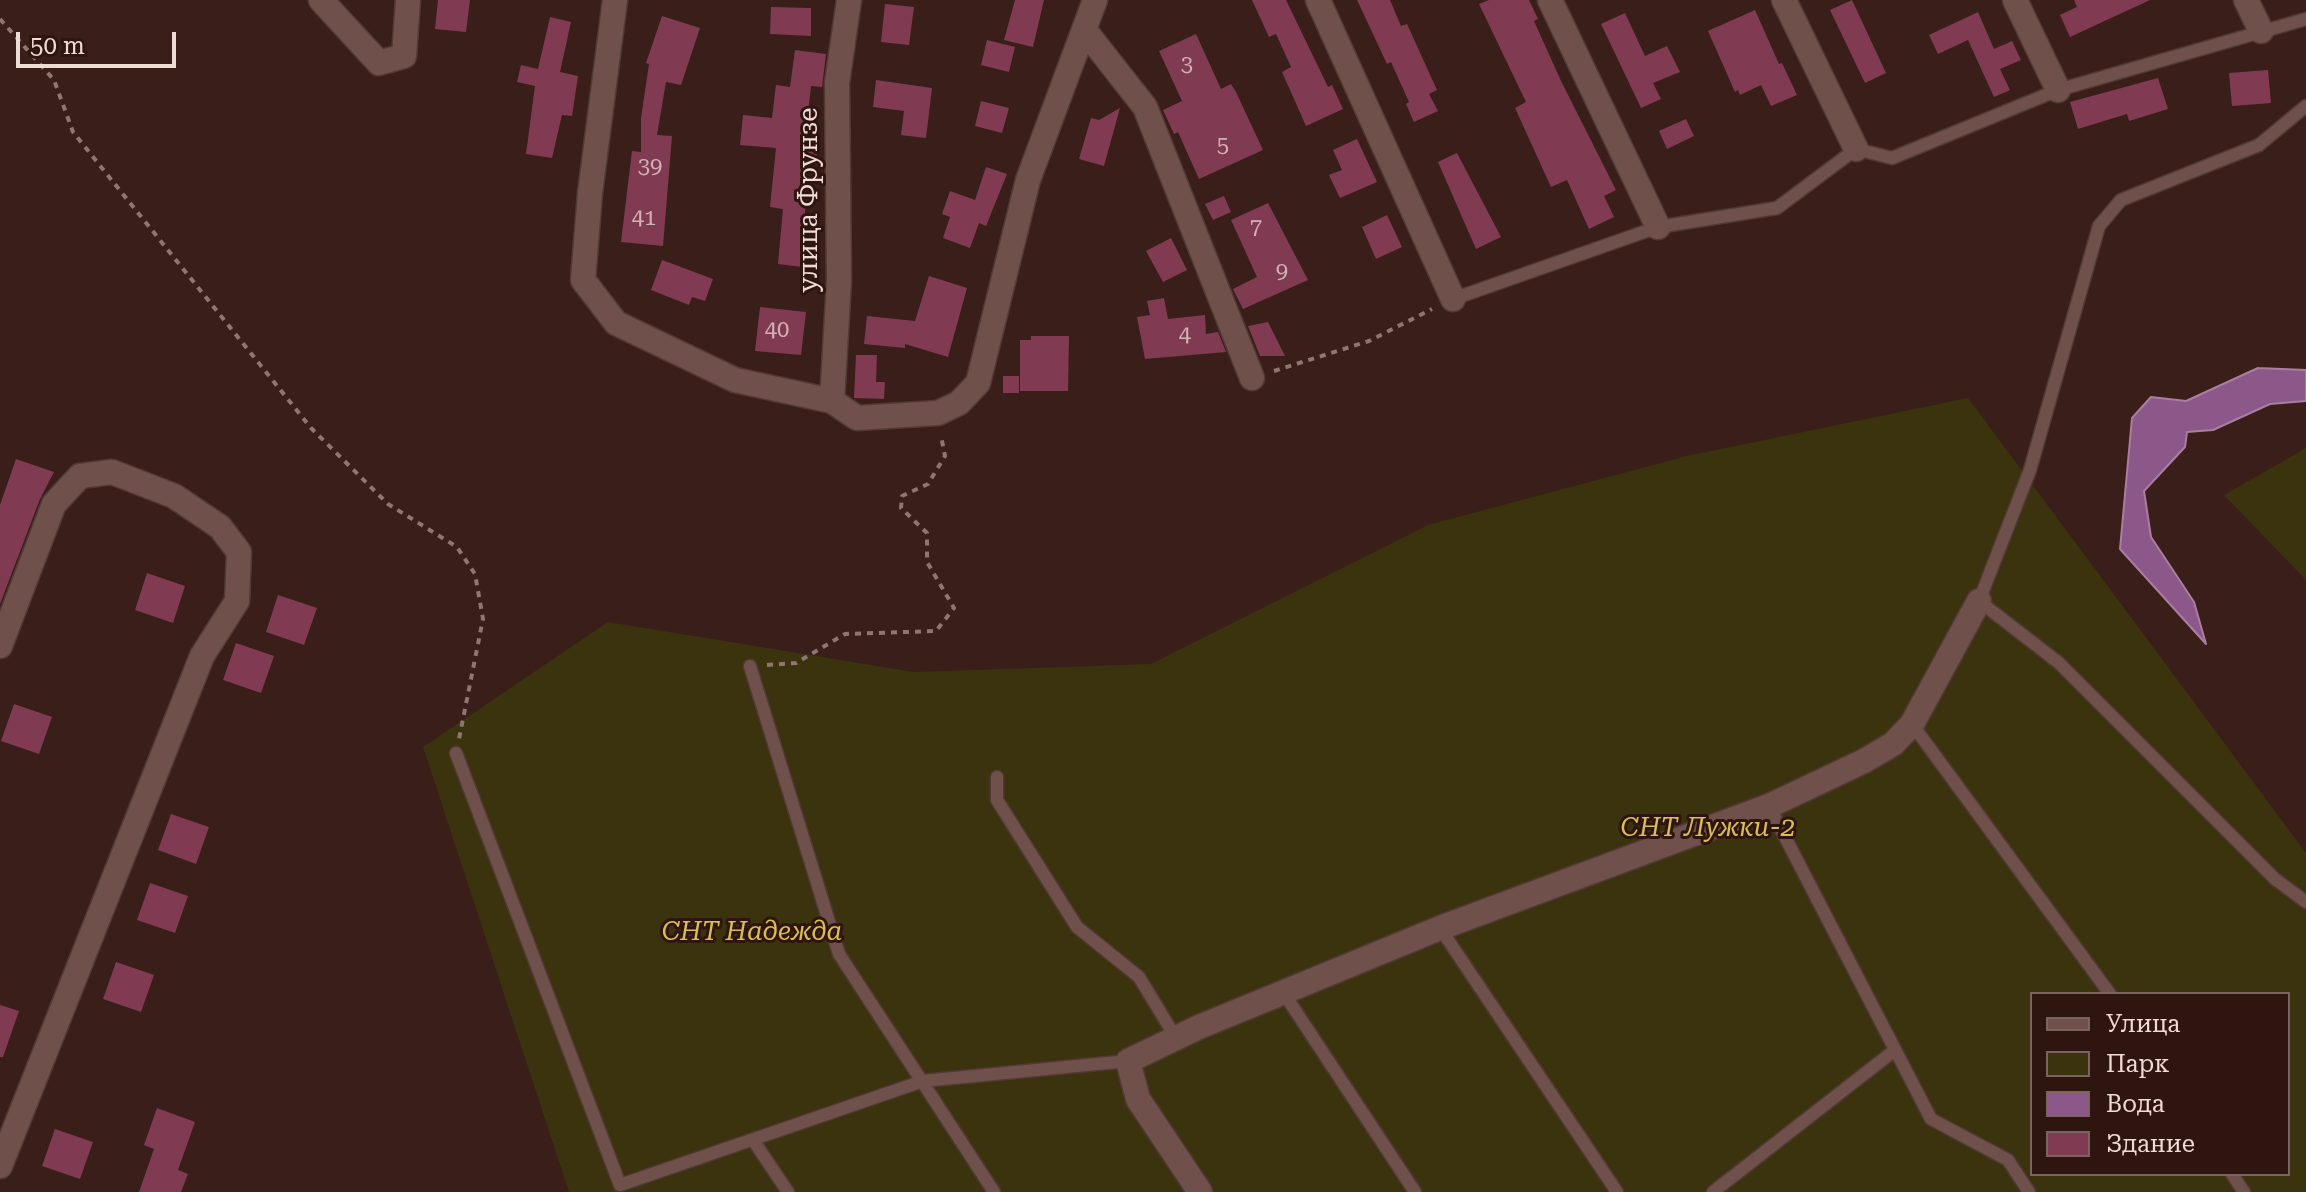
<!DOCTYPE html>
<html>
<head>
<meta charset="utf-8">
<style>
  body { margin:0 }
  #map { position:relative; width:2306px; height:1192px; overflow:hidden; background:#3a1e19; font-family:"Roboto Serif",serif }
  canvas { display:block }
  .legend { position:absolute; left:2030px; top:992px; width:260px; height:184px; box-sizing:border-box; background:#2f1510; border:2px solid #7b645f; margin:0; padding:10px 14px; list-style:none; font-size:24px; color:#eedad6 }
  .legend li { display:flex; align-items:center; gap:16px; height:40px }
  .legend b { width:40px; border:2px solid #7b645f }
  .scale { position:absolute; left:16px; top:32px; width:160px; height:36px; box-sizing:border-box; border:4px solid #eedad6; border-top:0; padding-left:10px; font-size:24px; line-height:28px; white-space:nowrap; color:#eedad6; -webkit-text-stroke:6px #2f1510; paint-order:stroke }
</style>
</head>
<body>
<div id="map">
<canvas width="2306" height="1192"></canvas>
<ul class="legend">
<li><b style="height:10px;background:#70504a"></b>Улица</li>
<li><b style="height:22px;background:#3b330d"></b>Парк</li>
<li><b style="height:22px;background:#8c5789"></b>Вода</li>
<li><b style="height:22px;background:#803b52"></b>Здание</li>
</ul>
<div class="scale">50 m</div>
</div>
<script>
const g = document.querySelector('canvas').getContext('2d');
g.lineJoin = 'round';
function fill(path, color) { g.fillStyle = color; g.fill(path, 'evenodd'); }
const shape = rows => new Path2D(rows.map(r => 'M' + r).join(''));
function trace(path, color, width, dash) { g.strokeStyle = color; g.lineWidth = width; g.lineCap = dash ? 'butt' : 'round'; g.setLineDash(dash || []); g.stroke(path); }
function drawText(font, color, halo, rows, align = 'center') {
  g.font = font + ' "Roboto Serif",serif'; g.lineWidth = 6; g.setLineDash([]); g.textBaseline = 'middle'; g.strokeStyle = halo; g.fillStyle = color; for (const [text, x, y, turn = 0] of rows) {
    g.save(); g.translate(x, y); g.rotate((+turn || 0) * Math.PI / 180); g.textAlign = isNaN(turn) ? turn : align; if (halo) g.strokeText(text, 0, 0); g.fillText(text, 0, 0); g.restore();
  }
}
fill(shape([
  [1968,398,2306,853,2306,1192,569,1192,423,747,608,622,914,672,1151,664,1428,525,1687,456],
  [2032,994,2288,994,2288,1174,2032,1174],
  [2306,448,2306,580,2224,495]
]), '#3b330d');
const water = shape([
  [2258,368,2306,370,2306,401,2270,404,2213,430,2187,432,2185,447,2144,491,2151,537,2194,602,2206,644,2120,549,2132,418,2151,397,2186,401,2258,368]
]);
fill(water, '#8c5789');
trace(water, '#a97ea0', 2);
fill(shape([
  [438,0,470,0,466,32,435,29],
  [1015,0,1044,0,1033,47,1004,40],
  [1252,0,1286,0,1328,87,1332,85,1343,109,1306,126,1282,72,1291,67,1276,34,1269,37],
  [1357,0,1390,0,1401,26,1407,24,1437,90,1429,94,1438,111,1414,122,1406,104,1409,102,1391,62,1387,64],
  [1489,0,1529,0,1538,19,1534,21,1561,81,1616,190,1604,196,1614,217,1589,229,1567,180,1551,187,1515,108,1526,102,1479,4],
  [1852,0,1886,73,1865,83,1830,10],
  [2074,0,2150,0,2070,37,2060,15,2077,7],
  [885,4,914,7,909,45,881,42],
  [771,7,811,8,811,36,770,34],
  [1755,10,1779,64,1782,63,1797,95,1771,106,1761,85,1740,95,1738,90,1735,92,1708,31],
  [1978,12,1994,49,2012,41,2021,60,2000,69,2010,90,1994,97,1968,40,1938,54,1929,35],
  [1625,13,1645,56,1667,46,1680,72,1653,83,1661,99,1641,108,1601,24],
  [662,16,700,28,681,85,666,82,657,135,672,136,663,246,621,242,632,151,641,152,641,118,649,64,646,63],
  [550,17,571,22,560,72,578,76,572,116,562,115,552,158,526,154,535,86,517,82,521,65,538,69],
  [1196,34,1221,89,1231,84,1236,92,1263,150,1199,179,1178,132,1174,134,1163,110,1182,101,1159,51],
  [987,40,1015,47,1009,72,981,65],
  [795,50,826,54,822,87,811,86,806,131,819,132,816,161,808,160,802,267,778,264,783,209,770,207,776,148,740,145,743,115,772,118,776,85,790,87],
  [2268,70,2271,103,2232,106,2229,73],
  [2158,78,2168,109,2129,121,2127,114,2078,129,2070,102],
  [876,80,932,88,926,138,901,135,904,111,873,107],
  [981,101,1009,108,1002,133,975,126],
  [1120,108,1104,166,1079,159,1091,118,1099,120],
  [1686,119,1694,136,1667,149,1659,131],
  [1357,139,1377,182,1340,198,1329,175,1342,170,1333,150],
  [1457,153,1501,237,1476,249,1438,162],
  [986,167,1007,174,986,226,979,223,970,248,943,238,950,217,942,214,950,191,975,200],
  [1224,196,1231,212,1213,220,1205,204],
  [1268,203,1308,280,1243,309,1233,289,1257,277,1231,220],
  [1387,215,1402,247,1376,259,1362,227],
  [1171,238,1187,270,1163,282,1146,251],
  [662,260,713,279,705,301,692,297,689,305,651,290],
  [929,276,967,288,948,357,905,344,905,348,864,344,867,316,915,321],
  [1164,298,1168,319,1205,315,1206,334,1218,332,1226,352,1145,359,1137,317,1150,315,1147,301],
  [760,307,806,312,801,355,755,351],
  [1268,322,1285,356,1260,356,1248,326],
  [1031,336,1069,336,1068,391,1020,391,1020,340,1031,340],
  [856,355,877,355,876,382,885,382,884,399,854,398],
  [1003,376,1019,376,1019,393,1003,393],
  [16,459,54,472,40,499,0,604,0,505],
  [147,573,185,586,173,623,135,610],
  [278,595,317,608,304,645,266,632],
  [236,643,274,656,261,693,223,680],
  [14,704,52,717,39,754,1,741],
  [171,814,209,827,196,864,158,850],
  [150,883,188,896,175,933,137,920],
  [116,962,154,975,141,1012,103,999],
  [0,1005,19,1011,3,1057,0,1057],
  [157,1108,195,1122,178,1170,188,1174,181,1192,139,1192,154,1149,144,1145],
  [55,1129,93,1142,80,1179,42,1166]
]), '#803b52');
const service = shape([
  [2306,106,2259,145,2121,200,2099,226,2030,470,1979,601,2059,663,2275,879,2306,902],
  [1453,299,1658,227,1777,208,1856,149,1892,158,2058,90,2306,19],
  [750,666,839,954,994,1192],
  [1912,724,2110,994],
  [456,753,620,1185,923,1081,1128,1061],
  [997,777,997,800,1077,927,1139,977,1176,1038],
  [1769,806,1931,1119,2008,1160,2029,1192],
  [1440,928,1617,1192],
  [1283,992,1415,1192],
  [753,1140,788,1192],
  [2232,1174,2244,1192],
  [1713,1192,1895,1050]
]);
const minor = shape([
  [321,0,379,63,404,56,408,0],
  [615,0,590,193,583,280,616,323,735,380,832,401,857,418,938,413,959,403,978,383,1028,180,1095,0],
  [1318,0,1453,299],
  [1550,0,1658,227],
  [1784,0,1856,149],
  [2015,0,2058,90],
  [2246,0,2261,31],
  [1086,32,1145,107,1252,378],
  [832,401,839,281,837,83,849,0],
  [0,646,54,504,80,476,112,472,174,496,220,527,239,552,237,601,202,656,0,1166],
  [1200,1192,1138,1099,1128,1061,1199,1027,1440,928,1769,806,1864,761,1893,744,1912,724,1979,601]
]);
trace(service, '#513a36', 15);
trace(minor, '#513a36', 27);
trace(shape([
  [0,19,54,80,73,132,311,428,388,504,457,547,475,574,483,619,459,739],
  [1274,371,1369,341,1432,309],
  [767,665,796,663,845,634,936,631,954,608,927,562,927,533,901,508,902,496,928,484,945,456,941,436]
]), '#8e7671', 4, [6, 6]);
trace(service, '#70504a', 12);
trace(minor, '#70504a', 24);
drawText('22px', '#d2b2b5', null, [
  ["3",1187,65],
  ["5",1223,146],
  ["39",650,167],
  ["41",644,219],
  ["7",1256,228],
  ["9",1282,272],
  ["40",777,331],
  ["4",1185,336]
]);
drawText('26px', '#eedad6', '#2f1510', [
  ["улица Фрунзе",809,200,-90]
]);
drawText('italic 26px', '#d8be54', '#2f1510', [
  ["СНТ Лужки-2",1708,828],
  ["СНТ Надежда",752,932]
]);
</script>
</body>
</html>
